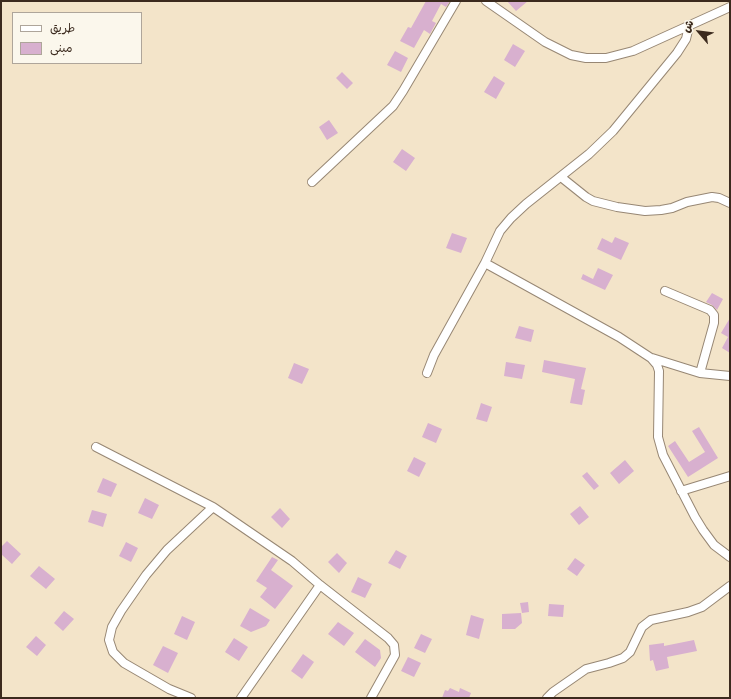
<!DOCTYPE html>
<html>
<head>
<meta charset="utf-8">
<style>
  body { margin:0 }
  #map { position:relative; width:731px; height:699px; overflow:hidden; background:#f3e4c9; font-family:Sriracha,"Playpen Sans Arabic",sans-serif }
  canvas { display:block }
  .frame { position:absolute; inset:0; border:2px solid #3b2a1e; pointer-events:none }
  .legend { position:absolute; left:12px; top:12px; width:130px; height:52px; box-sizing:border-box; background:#fbf7ec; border:1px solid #aea59a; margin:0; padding:5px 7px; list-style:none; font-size:12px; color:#3b2a1e }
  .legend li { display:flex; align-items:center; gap:8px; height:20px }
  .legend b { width:20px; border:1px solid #aea59a }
  .north { position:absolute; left:679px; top:12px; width:40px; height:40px; -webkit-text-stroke:3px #fbf7ec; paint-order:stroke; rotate:298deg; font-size:11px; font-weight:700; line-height:16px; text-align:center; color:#3b2a1e }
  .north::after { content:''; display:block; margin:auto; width:14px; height:18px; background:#3b2a1e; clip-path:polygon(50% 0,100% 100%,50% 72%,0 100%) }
</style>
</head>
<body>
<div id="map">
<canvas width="731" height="699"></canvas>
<div class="frame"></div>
<ul class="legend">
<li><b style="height:5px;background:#fff"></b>طريق</li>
<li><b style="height:11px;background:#d8b0cf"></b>مبنى</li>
</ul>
<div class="north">ش</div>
</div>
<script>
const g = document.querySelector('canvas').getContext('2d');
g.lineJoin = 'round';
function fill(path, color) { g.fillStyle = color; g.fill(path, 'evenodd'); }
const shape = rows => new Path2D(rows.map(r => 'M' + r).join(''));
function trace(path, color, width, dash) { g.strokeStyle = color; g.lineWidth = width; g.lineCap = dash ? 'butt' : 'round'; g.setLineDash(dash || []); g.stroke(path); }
fill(shape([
  [426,1,450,1,446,7,441,4,432,21,436,23,430,34,424,30,414,48,400,41,408,27,411,28],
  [507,1,528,1,516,11],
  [513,44,525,51,515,67,504,60],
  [395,51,408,58,401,72,387,65],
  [342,72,353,83,347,89,336,78],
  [494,76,505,83,496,99,484,92],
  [329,120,338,133,327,140,319,127],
  [402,149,415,158,406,171,393,162],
  [452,233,467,238,461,253,446,248],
  [615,237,629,243,621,260,597,249,602,238,612,243],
  [598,268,613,275,605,290,581,279,583,274,593,279],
  [712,293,723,299,717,310,712,305,706,302],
  [730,318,730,353,722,348,728,337,721,333],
  [519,326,534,330,531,342,515,338],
  [544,360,586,368,581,389,585,390,582,405,570,403,575,379,542,372],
  [506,362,525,365,522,379,504,376],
  [294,363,309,369,302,384,288,378],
  [481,403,492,407,487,422,476,419],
  [428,423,442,429,436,443,422,437],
  [699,427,718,458,688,477,668,446,675,441,689,462,705,452,692,431],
  [414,457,426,463,419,477,407,471],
  [625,460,634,471,619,484,610,473],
  [587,472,599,486,594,490,582,476],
  [103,478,117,484,111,497,97,492],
  [145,498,159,505,152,519,138,513],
  [580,506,589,517,579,525,570,514],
  [280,508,290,519,282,528,271,517],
  [92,510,107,514,103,527,88,522],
  [7,541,21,554,12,564,1,554,1,547],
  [126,542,138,548,131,562,119,556],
  [396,550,407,556,400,569,388,563],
  [337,553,347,563,339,573,328,562],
  [272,557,278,560,271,570,293,586,275,609,260,597,267,588,256,581],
  [575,558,585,565,577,576,567,569],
  [39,566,55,579,46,589,30,576],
  [358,577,372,584,365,598,351,592],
  [528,602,529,612,522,613,520,603],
  [549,604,564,605,563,617,548,616],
  [250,608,270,620,266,626,251,632,240,626],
  [64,611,74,619,63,631,54,623],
  [521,613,522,623,515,629,502,629,502,614],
  [471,615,484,619,479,639,466,635],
  [182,616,195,622,187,640,174,634],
  [338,622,354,633,344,646,328,634],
  [421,634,432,639,425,653,414,648],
  [36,636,46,645,37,656,26,647],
  [234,638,248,647,239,661,225,652],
  [365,639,380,650,381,658,375,667,355,652],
  [694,640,697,651,667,657,669,668,656,671,653,660,650,661,649,645,664,643,664,646],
  [163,646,178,653,168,673,153,665],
  [303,654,314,662,302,679,291,671],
  [408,657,421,663,414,677,401,671],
  [450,688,459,692,460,688,471,693,469,698,442,698,445,690,448,691]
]), '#d8b0cf');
const minor = shape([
  [486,1,545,42,571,55,586,58,606,58,633,51,730,7],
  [561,177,586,197,593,201,617,207,645,211,661,210,672,208,687,202,712,197,719,198,730,203],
  [312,182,393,106,403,91,456,1],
  [485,263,619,337,651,358,657,365,659,371,658,437,663,455,695,517,703,530,714,545,730,557],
  [665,291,710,310,714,315,714,323,700,373],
  [652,358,700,373,730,376],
  [427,373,434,355,485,263,500,231,511,218,526,204,589,154,613,131,677,53,686,39,689,26],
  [96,447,213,507,292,561,320,585,388,638,394,645,395,655,371,698],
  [681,491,730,476],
  [191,698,169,689,124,663,113,652,109,640,112,627,121,611,146,575,167,550,213,507],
  [241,698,320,585],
  [547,698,553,692,586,669,609,663,623,658,630,652,642,627,651,620,688,612,702,607,730,586]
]);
trace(minor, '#978774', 10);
trace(minor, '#fff', 8);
</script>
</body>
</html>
